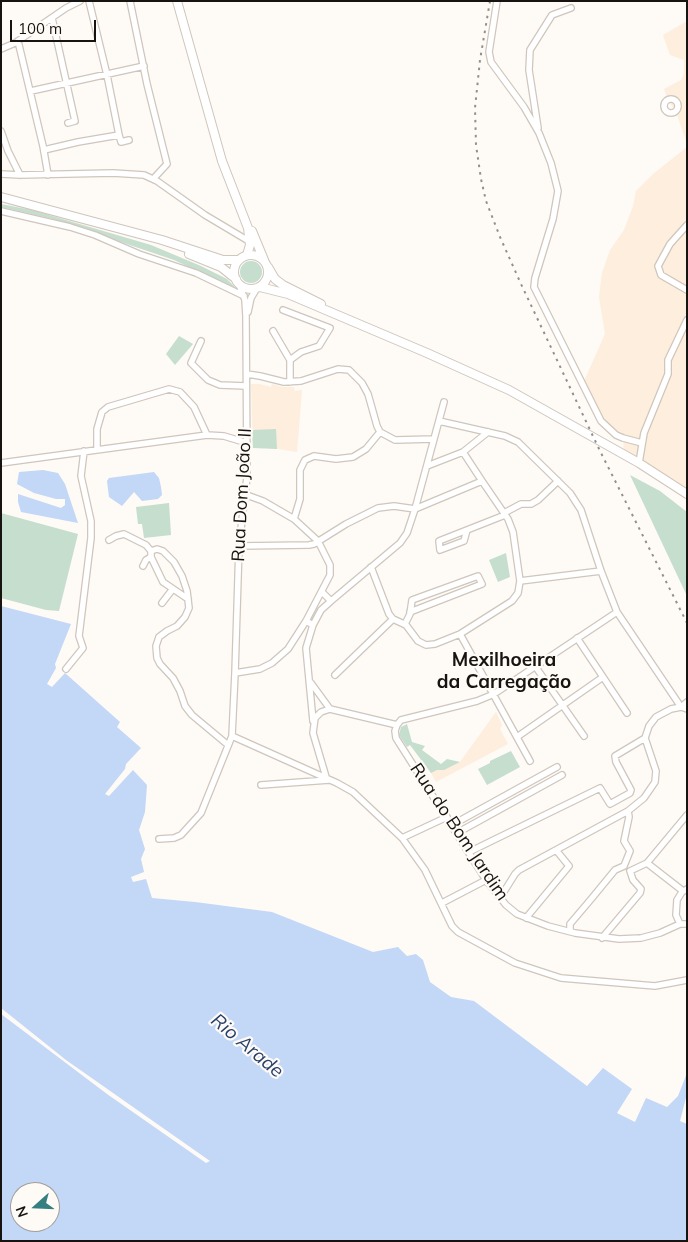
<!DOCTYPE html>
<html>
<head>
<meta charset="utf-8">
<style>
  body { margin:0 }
  #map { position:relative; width:688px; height:1242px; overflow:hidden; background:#fefaf6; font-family:Mulish,sans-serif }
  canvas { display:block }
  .frame { position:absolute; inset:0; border:2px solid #161310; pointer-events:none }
  .north { position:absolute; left:10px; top:1182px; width:50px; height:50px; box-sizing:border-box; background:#fefaf6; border:1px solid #a19e9a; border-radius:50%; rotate:250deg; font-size:14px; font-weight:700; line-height:20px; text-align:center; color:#161310 }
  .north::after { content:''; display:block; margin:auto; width:18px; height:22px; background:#367f81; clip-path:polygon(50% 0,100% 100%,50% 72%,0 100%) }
  .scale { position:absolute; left:10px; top:20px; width:86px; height:22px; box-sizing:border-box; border:2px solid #161310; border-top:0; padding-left:6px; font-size:15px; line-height:18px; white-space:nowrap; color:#161310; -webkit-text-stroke:4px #fefaf6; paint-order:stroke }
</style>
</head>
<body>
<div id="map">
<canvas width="688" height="1242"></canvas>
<div class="frame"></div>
<div class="north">N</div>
<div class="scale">100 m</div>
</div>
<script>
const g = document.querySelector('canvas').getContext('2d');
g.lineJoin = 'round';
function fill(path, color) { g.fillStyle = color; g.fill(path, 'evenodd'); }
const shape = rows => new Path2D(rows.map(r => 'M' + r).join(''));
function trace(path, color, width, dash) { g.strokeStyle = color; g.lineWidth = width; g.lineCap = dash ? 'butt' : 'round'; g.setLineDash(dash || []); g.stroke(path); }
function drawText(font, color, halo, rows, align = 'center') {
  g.font = font + ' Mulish,sans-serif'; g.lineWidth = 4.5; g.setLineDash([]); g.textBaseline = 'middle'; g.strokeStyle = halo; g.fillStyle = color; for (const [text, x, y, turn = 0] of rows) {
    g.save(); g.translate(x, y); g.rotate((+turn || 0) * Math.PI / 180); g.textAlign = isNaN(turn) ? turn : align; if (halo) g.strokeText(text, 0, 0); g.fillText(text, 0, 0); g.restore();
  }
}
fill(shape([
  [687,21,687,144,676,112,668,100,664,89,681,80,684,74,684,60,670,55,663,35],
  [687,147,687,494,624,454,623,438,608,428,580,381,585,379,605,334,599,297,602,273,610,250,624,230,633,206,636,191,653,174],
  [251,384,260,384,271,387,272,384,283,387,294,387,295,391,302,390,297,452,272,448,253,448],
  [496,712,502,725,500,729,508,744,436,782,431,773,437,770,444,770,460,762]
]), '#fdeedd');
fill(shape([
  [1,204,32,210,151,245,201,266,227,279,238,290,174,260,53,219,1,207],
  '240 272a11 11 0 1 1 22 0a11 11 0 1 1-22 0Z',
  [179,336,193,344,175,365,166,354],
  [276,429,277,449,253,448,252,430],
  [630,475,660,491,687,512,687,596],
  [169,503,171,535,144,538,142,524,138,524,136,507],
  [1,513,78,534,59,611,46,610,1,598],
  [506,553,510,577,498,582,489,560],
  [407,724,412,742,425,746,422,750,441,764,447,759,460,762,444,770,437,770,431,773,410,745,407,747,399,735,401,727],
  [511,751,520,767,487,785,478,769,490,763,490,761]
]), '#c5dece');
fill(shape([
  [43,470,58,473,65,484,78,523,21,512,18,502,18,494,61,508,65,505,65,499,56,499,34,493,17,484,19,472],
  [154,472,159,478,161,487,162,495,158,499,142,501,134,492,122,506,109,497,107,481,109,478],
  [1,606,71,624,55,664,56,668,47,684,52,687,65,673,120,722,117,727,141,748,126,764,125,769,105,794,109,796,133,770,147,785,145,812,139,830,145,849,141,859,144,872,131,877,133,882,146,879,152,898,195,902,272,912,373,952,398,947,407,956,416,954,423,960,430,982,451,997,474,1001,587,1086,603,1068,632,1089,617,1113,635,1122,646,1098,667,1107,678,1096,687,1073,687,1094,680,1121,687,1124,687,1241,1,1241,1,1014,107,1094,206,1163,210,1161,66,1060,1,1008],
  [20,1192,50,1192,50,1222,20,1222]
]), '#c3d7f6');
const minor = shape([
  [130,1,147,84,167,164,155,177],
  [497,1,489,52,491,62,524,107,539,133,551,163,558,191,553,219,535,278,534,287,601,421,616,435,623,438,642,443],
  [52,18,75,121,68,123],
  [18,41,43,146,48,175],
  [1,49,15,43,66,8,80,1],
  [31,91,144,66],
  '664 106a7 7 0 1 1 14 0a7 7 0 1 1-14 0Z',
  [538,128,529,70,530,50,552,15,571,8],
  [1,131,8,151,20,175],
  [119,135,121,142,129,140],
  [44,150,78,142,119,135,107,75,89,1],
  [1,174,20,175,113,173,144,175,157,181,205,215,252,243],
  [1,211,70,227,95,235,139,254,196,273,244,296],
  [687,225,670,244,658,266,661,275,687,290],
  [283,310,330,328,319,346,301,352,290,360],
  [248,312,251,298,257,288],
  [273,331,290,360,290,382],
  [201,341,191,363,208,380,220,385,246,386],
  [247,374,260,376,284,382,301,381,338,369,349,370,362,383,368,394,377,426,380,432,395,440,434,439],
  [439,421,505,436,518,442,570,493,581,510,601,571,617,612],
  [97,450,97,429,102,412,108,407,169,389,180,392,194,407,207,435],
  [463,452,488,432],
  [1,463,207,435,224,436,247,443],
  [639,463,644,433,668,374,668,360,687,320],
  [427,466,463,452,482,481],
  [244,494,263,501,294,519,318,541,330,565,330,575,306,621,313,625,321,610,331,601,322,592],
  [415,509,482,481,508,519,513,532,520,581],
  [504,513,521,504,531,504,538,500,558,481],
  [294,519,300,499,300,470,305,460,314,456,336,459,353,457,366,449,380,432],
  [467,530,464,541,440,550,439,541,505,515],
  [109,540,116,536,124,534,146,545,151,551],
  [239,546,309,545,314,544,346,524,378,508,394,506,415,509],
  [143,566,146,560,151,557],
  [371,567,389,614,393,619,406,625,418,641,426,645,435,644,460,634,512,601,518,593,520,581,601,571],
  [188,599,163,582,151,557,151,551,157,549,163,551,174,562,182,576,187,591,189,608,185,617,177,626,167,631,159,637,156,646,157,658,160,664,173,678,180,691,185,706,192,715,228,745],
  [331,601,400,543,407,533,415,509,444,402],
  [162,603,172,590],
  [405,624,410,614,412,600,478,576,482,584,410,612],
  [460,634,530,761],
  [577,638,627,713],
  [535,666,584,736],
  [66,669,83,648,79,636,91,538,91,521,81,476,84,451],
  [235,673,260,669,272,663,288,649,306,621],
  [335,675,393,619],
  [311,683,330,709],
  [313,721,306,648,313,625],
  [397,725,395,731,396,738,486,880,506,905,517,914,548,926,575,933,619,939,641,938,660,933,680,924,687,924],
  [397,725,401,720,477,701,494,694,617,612,681,707,687,702],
  [232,736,337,783,353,792,402,838,425,870,452,926,458,932,515,963,561,978,655,986,687,980],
  [517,737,603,677],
  [326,777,313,733,315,718,321,712,330,709,397,725],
  [261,785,329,780],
  [452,825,557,767],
  [457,833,562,775],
  [402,838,447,817],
  [159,839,174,838,181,835,201,813,232,736,235,673,239,546,247,477,246,316,245,300,239,284],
  [469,852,600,788,610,804,630,793,631,790,616,762,615,756,645,738],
  [647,863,683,891],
  [624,866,630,851,624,841,629,817,628,811],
  [630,871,647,863,687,815],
  [500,898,515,874,519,870,628,811,644,798,655,782,656,771,645,738,649,726,656,717,671,709,681,707,687,709],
  [442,903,486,880],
  [526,918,569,866,556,850],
  [680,924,676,915,677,900,682,892,687,889],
  [570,931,570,924,592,898,615,870,624,866],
  [602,938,640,893,641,889,633,880,630,871]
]);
const major = shape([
  [177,1,222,161,248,228,250,245,247,255],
  [1,197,162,240,223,260,239,260],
  [252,231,264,260],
  [189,254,221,267,236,279],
  '234 272a17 17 0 1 1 34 0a17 17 0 1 1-34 0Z',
  [268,267,275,279,283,285,321,304],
  [260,287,288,294,427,353,509,390,639,463,687,494]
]);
trace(minor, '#cfc6bc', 8);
trace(major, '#cfc6bc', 10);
trace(minor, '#fff', 5.5);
trace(major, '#fff', 8);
trace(shape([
  [490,1,480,60,475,108,476,145,481,179,486,201,500,237,521,284,600,451,687,623]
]), '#938f8c', 2, [2.5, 5]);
drawText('18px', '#161310', '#fefaf6', [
  ["Rua Dom João II",242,495,-87],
  ["Rua do Bom Jardim",459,832,56]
]);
drawText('bold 19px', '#161310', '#fefaf6', [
  ["Mexilhoeira",504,660],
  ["da Carregação",504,682]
]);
drawText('italic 19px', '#27406a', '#fefaf6', [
  ["Rio Arade",247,1046,40]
]);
</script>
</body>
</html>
